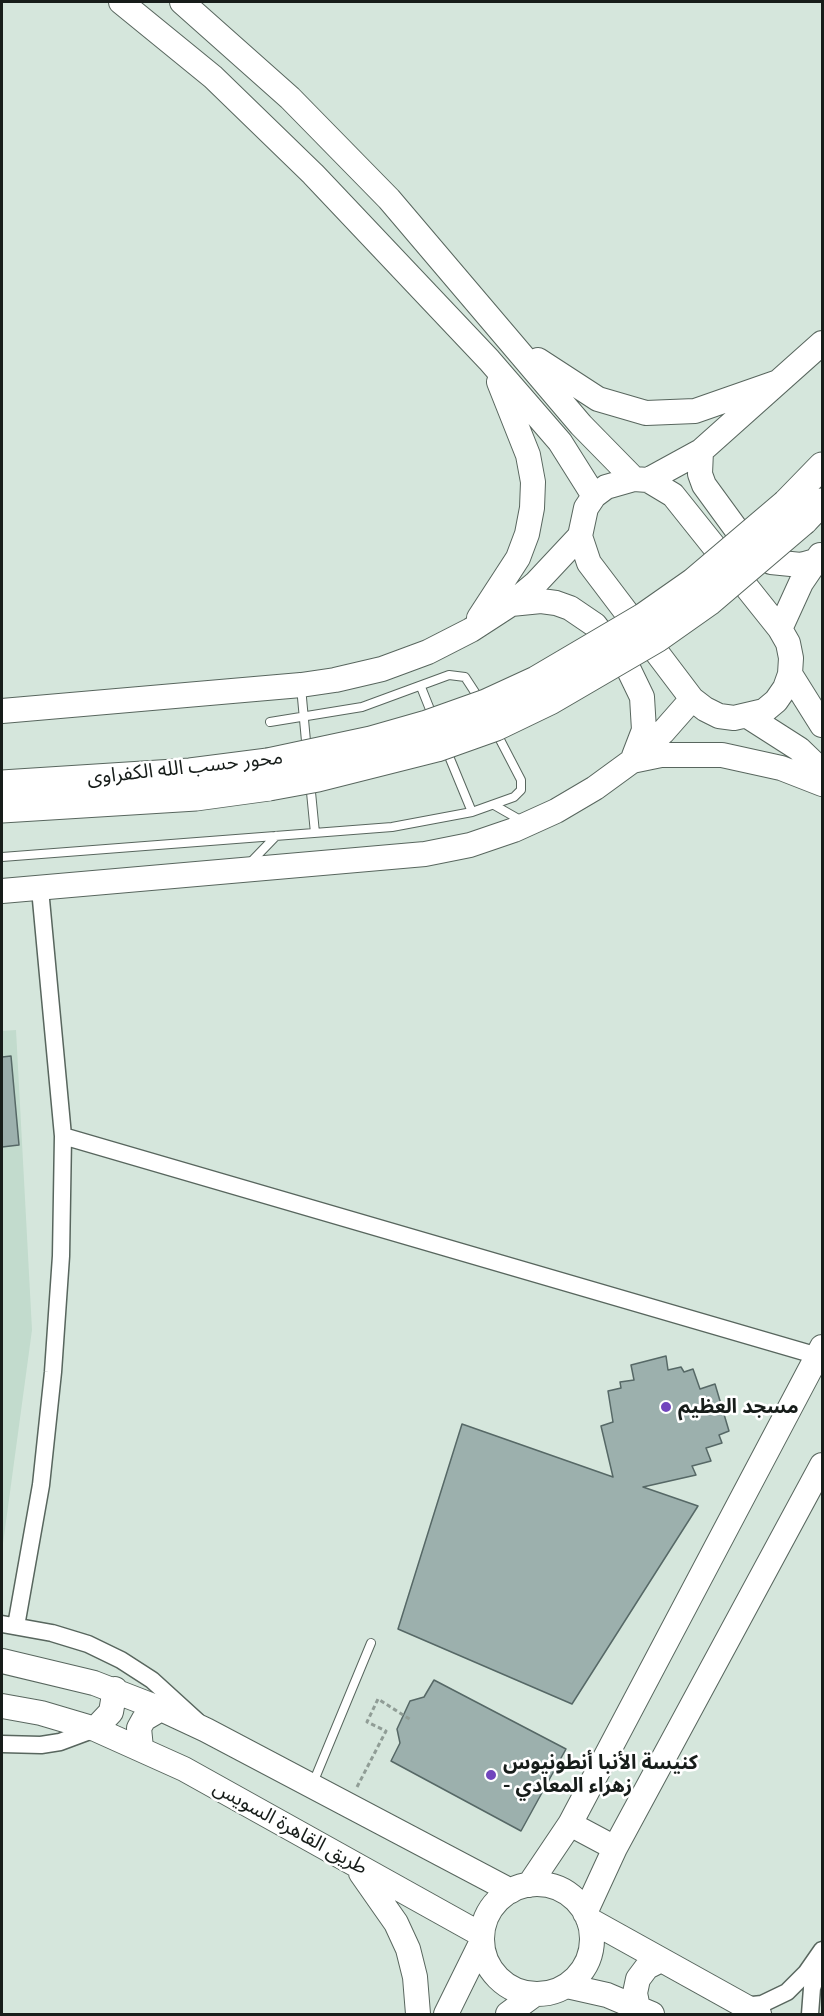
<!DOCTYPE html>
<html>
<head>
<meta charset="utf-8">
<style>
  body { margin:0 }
  #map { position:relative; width:824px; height:2016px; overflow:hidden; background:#d5e6dc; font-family:Karla,sans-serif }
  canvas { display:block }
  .frame { position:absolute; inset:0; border:3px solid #171d1a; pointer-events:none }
</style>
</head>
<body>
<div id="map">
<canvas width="824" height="2016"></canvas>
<div class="frame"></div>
</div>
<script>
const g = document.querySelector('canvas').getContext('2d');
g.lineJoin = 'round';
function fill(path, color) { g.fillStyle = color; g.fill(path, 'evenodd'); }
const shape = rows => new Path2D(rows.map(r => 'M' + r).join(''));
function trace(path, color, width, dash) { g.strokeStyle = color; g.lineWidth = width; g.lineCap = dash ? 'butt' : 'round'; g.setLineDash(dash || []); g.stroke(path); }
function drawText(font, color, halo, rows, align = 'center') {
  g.font = font + ' Karla,"Noto Sans Arabic",sans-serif'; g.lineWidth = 5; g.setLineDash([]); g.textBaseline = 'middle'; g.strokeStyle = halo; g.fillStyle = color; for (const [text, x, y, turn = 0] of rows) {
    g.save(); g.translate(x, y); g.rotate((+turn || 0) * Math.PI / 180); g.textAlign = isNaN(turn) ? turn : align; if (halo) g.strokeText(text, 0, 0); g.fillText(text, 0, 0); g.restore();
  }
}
fill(shape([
  [16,1030,32,1330,2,1551,2,1031]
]), '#c2dbcd');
const building = shape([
  [11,1056,19,1145,2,1147,2,1057,11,1056],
  [666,1356,668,1370,681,1367,684,1372,693,1369,700,1389,715,1384,729,1431,719,1435,722,1443,706,1448,711,1461,692,1466,696,1475,643,1487,698,1506,572,1704,398,1629,462,1424,613,1477,601,1426,613,1422,608,1391,621,1388,620,1382,634,1380,631,1365,666,1356],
  [434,1680,566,1749,521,1831,391,1761,400,1743,397,1729,410,1701,424,1697,434,1680]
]);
fill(building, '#9cb0ad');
trace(building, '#566866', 1.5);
const lane = shape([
  [301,687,307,752],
  [421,687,433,717],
  [270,722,362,707,449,675,465,677,480,700],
  [446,749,472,812],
  [310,782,315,833],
  [494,805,522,821],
  [2,857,392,827,472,812,514,797,521,790,521,780,495,730],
  [248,865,276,836],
  [313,1783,371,1643]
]);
const street = shape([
  [63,1136,818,1356],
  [2,1624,52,1633,88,1644,121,1660,152,1680,197,1721],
  [16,1626,41,1485,53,1372,61,1256,63,1136,40,889],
  [2,1744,41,1745,60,1742,95,1729],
  [743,2006,762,2004,787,1992,806,1973,822,1950],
  [810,2014,812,1988,822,1960]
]);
const secondary = shape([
  [121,2,213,77,313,174,489,360,560,442,594,496],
  [182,2,290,98,389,199,581,425,634,479],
  [538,360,598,399,646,413,695,411,778,382],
  [701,451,700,474,704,485,747,544,771,562,801,565,815,561],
  [634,479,648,480,673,495,780,629,788,643,791,658,790,674,785,688,776,701,764,711,734,718,719,716,705,709,692,699,589,563,580,536,586,508,594,496,606,487,634,479],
  [648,480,701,451,822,343],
  [511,604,541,601,556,603,570,608,595,625,628,668,642,697,644,730,634,756],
  [479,618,518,558,527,534,532,508,533,482,528,455,499,382],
  [780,629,801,583,820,555],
  [790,674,822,725],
  [2,711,301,685,335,680,382,669,428,652,471,630,511,604,536,583,580,536],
  [749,717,799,749,822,771],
  [632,761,661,755,722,755,781,768,822,784],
  [2,891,425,854,470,845,514,830,556,811,595,788,632,761,663,732,692,699],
  [2,1661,94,1683,161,1709,206,1730,511,1891],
  [2,1706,41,1713,95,1729,184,1769,482,1935],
  [95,1729,111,1712,115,1689],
  [141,1748,139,1728,144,1719,161,1709],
  [570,1824,615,1848],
  [361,1873,396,1923,408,1949,415,1977,418,2014],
  '482 1939a55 55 0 1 1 110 0a55 55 0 1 1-110 0Z',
  [529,1885,570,1824,822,1347],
  [585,1913,615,1848,822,1465],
  [588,1919,759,2014],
  [567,1986,607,1995,652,2014],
  [638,2008,635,1993,638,1979,647,1967,661,1960],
  [446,2014,482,1941],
  [508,2014,535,1994]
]);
const primary = shape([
  [786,503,822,466],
  [804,521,822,502],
  [2,784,190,772,268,762],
  [2,809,196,797,269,787]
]);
trace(lane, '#58665e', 10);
trace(street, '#58665e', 19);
trace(secondary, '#58665e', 26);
trace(primary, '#58665e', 29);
trace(shape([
  [357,1787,386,1731,367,1722,378,1699,411,1720]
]), '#909d96', 3, [4.5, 3]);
trace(lane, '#fff', 8);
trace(street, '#fff', 16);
trace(secondary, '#fff', 24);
trace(primary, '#fff', 27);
const primaryBridge = shape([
  [268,762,371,740,427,724,486,703,536,680,643,617,693,582,786,503],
  [269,787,318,778,437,748,496,727,550,701,658,638,709,602,804,521]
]);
trace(primaryBridge, '#58665e', 29, []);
trace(primaryBridge, '#fff', 27);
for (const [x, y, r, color] of [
  [666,1407,6,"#7145bd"],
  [491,1775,6,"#7145bd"]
]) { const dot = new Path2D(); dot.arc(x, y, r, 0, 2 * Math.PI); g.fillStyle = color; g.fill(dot); trace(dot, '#fff', 2); }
drawText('20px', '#171d1a', '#fff', [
  ["محور حسب الله الكفراوى",185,768,-6],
  ["طريق القاهرة السويس",290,1828,29]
]);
drawText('bold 20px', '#171d1a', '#fff', [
  ["مسجد العظيم",678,1407],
  ["كنيسة الأنبا أنطونيوس",503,1763],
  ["- زهراء المعادي",503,1786]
], 'left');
</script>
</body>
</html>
